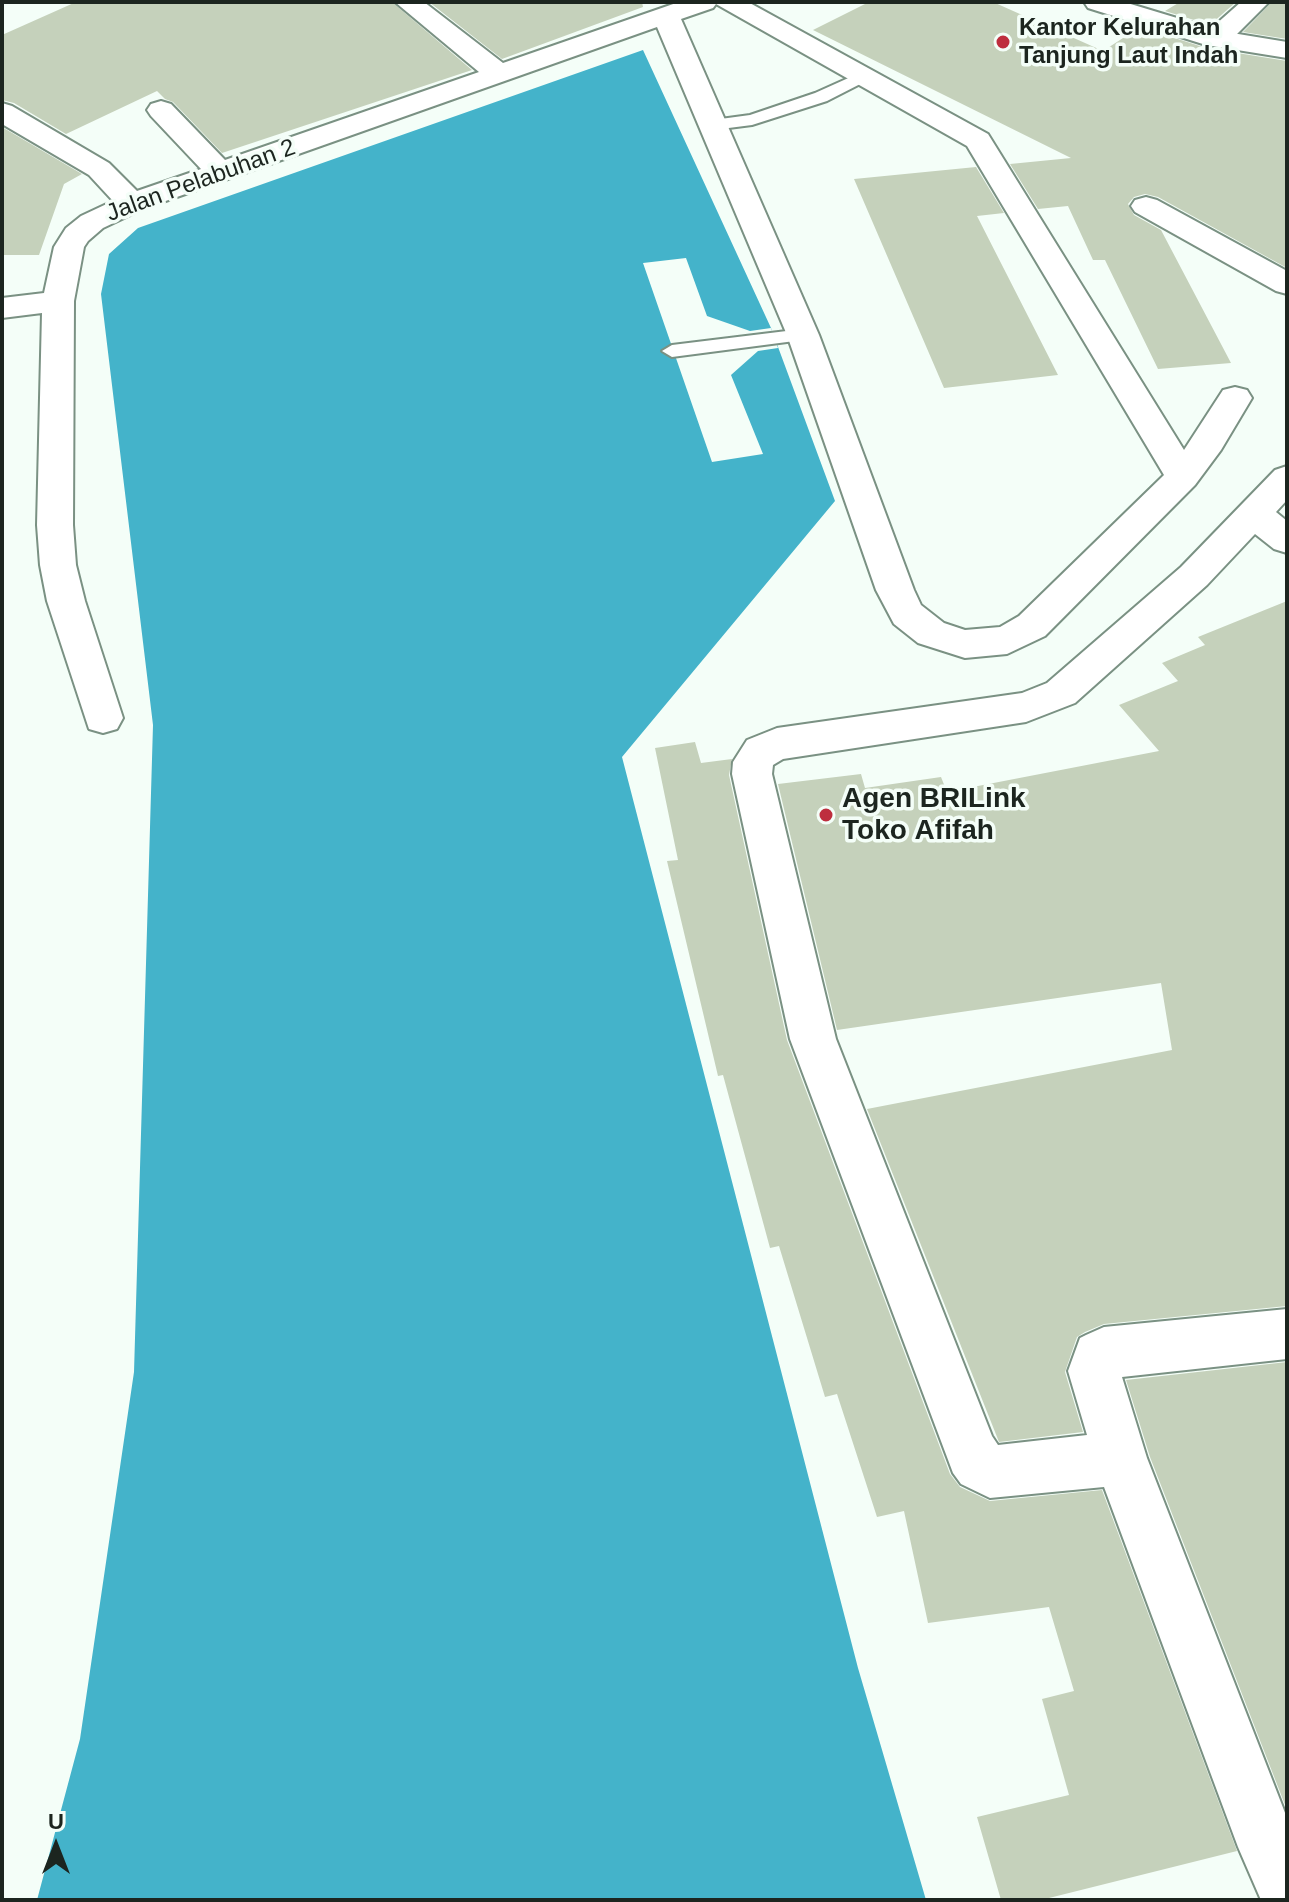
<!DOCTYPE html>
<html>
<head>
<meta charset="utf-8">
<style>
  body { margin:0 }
  #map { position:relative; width:1289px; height:1902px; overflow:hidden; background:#f4fef8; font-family:Helvetica,sans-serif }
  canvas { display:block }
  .frame { position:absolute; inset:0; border:4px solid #1c251f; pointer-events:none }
  .north { position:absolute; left:16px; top:1806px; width:80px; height:80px; -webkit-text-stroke:6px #f4fef8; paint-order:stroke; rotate:0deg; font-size:22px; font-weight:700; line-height:32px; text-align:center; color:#1c251f }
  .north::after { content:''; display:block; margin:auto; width:28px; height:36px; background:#1c251f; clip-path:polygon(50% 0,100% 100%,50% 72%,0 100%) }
</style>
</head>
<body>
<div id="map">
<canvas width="1289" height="1902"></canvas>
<div class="frame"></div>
<div class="north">U</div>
</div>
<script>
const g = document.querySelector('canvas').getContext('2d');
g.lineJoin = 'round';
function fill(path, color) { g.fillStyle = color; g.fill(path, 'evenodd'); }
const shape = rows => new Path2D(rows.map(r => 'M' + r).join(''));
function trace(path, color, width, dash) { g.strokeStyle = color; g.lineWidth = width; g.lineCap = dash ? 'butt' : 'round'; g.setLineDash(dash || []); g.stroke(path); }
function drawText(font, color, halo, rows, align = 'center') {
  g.font = font + ' Helvetica,sans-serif'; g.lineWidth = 7; g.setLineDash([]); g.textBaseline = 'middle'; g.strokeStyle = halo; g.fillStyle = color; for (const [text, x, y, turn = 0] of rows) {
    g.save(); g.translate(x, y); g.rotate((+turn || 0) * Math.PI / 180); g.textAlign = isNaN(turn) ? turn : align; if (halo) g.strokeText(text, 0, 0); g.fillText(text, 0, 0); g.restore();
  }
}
fill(shape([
  [643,50,771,328,835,501,622,757,858,1668,926,1900,37,1900,80,1739,134,1372,153,725,101,294,109,254,138,228]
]), '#44b3ca');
fill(shape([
  [686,258,707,316,750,331,771,328,778,348,758,351,731,375,763,454,712,462,643,263]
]), '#f4fef8');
fill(shape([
  [76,2,392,2,472,70,222,153,173,102,165,99,157,91,66,134,14,103,2,100,2,35],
  [429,2,642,2,643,7,502,59],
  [869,2,993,2,1103,51,1140,27,1206,48,1287,61,1287,268,1158,197,1145,194,1134,197,1128,204,1134,215,1161,230,1231,363,1158,369,1105,260,1093,260,1068,206,1038,209,1010,164,1071,158,813,30],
  [1180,2,1236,2,1210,25,1165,11],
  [1272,2,1287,2,1287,39,1243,32],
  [2,127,82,174,64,184,39,255,2,255],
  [976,167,1004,213,977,216,1058,375,944,388,854,179],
  [1287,601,1287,1306,1104,1324,1085,1332,1077,1337,1065,1372,1083,1432,999,1442,867,1109,1172,1050,1161,983,837,1030,778,784,861,774,865,788,941,777,947,792,1159,751,1119,705,1178,681,1162,663,1205,645,1198,637],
  [695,742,701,763,732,759,729,775,787,1040,950,1474,960,1487,990,1501,1102,1490,1237,1851,1041,1900,1001,1900,977,1817,1069,1795,1042,1699,1074,1691,1049,1607,928,1623,904,1511,877,1517,837,1394,825,1397,779,1246,770,1248,723,1075,718,1076,667,861,678,860,655,748],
  [1287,1362,1287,1810,1150,1457,1126,1380]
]), '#c5d1bb');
const lane = shape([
  [864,71,872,76,870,79,827,101,752,125,713,130,705,125,713,120,750,115,815,93,864,71],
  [803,329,813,335,810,339,672,357,662,351,672,345,803,329]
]);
const street = shape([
  [395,2,424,2,503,63,679,2,748,2,988,134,1184,450,1223,390,1235,387,1247,390,1252,398,1221,450,1195,485,1045,636,1007,654,965,658,918,643,894,624,876,590,787,335,657,27,143,209,103,228,88,241,84,247,74,301,73,525,76,565,85,601,123,718,117,729,103,733,89,729,47,601,40,565,37,525,42,313,2,318,2,298,44,293,54,247,66,228,81,216,113,201,89,175,2,124,2,103,12,106,109,163,137,191,201,169,151,116,147,110,151,104,161,101,171,104,225,160,479,72,395,2],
  [716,4,967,146,1164,475,1019,616,1000,627,965,630,944,623,921,605,914,590,819,335,681,19,713,8,716,4],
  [1241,2,1269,2,1226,45,1206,45,1202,39,1206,33,1241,2],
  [1146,197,1157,200,1287,271,1287,294,1276,291,1135,212,1131,206,1135,200,1146,197],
  [1287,466,1287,500,1276,512,1287,521,1287,553,1274,549,1255,534,1207,585,1075,703,1026,722,783,759,773,765,772,774,836,1039,992,1436,998,1445,1087,1435,1068,1371,1080,1338,1086,1335,1104,1327,1287,1309,1287,1359,1122,1377,1147,1458,1287,1818,1287,1900,1261,1900,1238,1847,1104,1487,990,1498,961,1484,953,1473,790,1039,732,774,733,762,747,740,777,728,1022,693,1047,683,1181,567,1275,470,1287,466]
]);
const secondary = shape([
  [1084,2,1124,2,1220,31,1287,42,1287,58,1206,45,1088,8,1084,2]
]);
trace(lane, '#7a9183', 4);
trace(street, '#7a9183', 4);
trace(secondary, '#7a9183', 4);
fill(lane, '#fff');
fill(street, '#fff');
fill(secondary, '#fff');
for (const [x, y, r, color] of [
  [1003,42,8,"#be2e3e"],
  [826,815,8,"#be2e3e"]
]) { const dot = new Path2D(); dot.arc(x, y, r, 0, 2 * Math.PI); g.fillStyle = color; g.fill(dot); trace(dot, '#f4fef8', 3); }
drawText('bold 24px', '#1c251f', '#f4fef8', [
  ["Kantor Kelurahan",1019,28],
  ["Tanjung Laut Indah",1019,56]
], 'left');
drawText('24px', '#1c251f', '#f4fef8', [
  ["Jalan Pelabuhan 2",201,181,-20]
]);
drawText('bold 28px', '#1c251f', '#f4fef8', [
  ["Agen BRILink",842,799],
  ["Toko Afifah",842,831]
], 'left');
</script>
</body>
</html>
